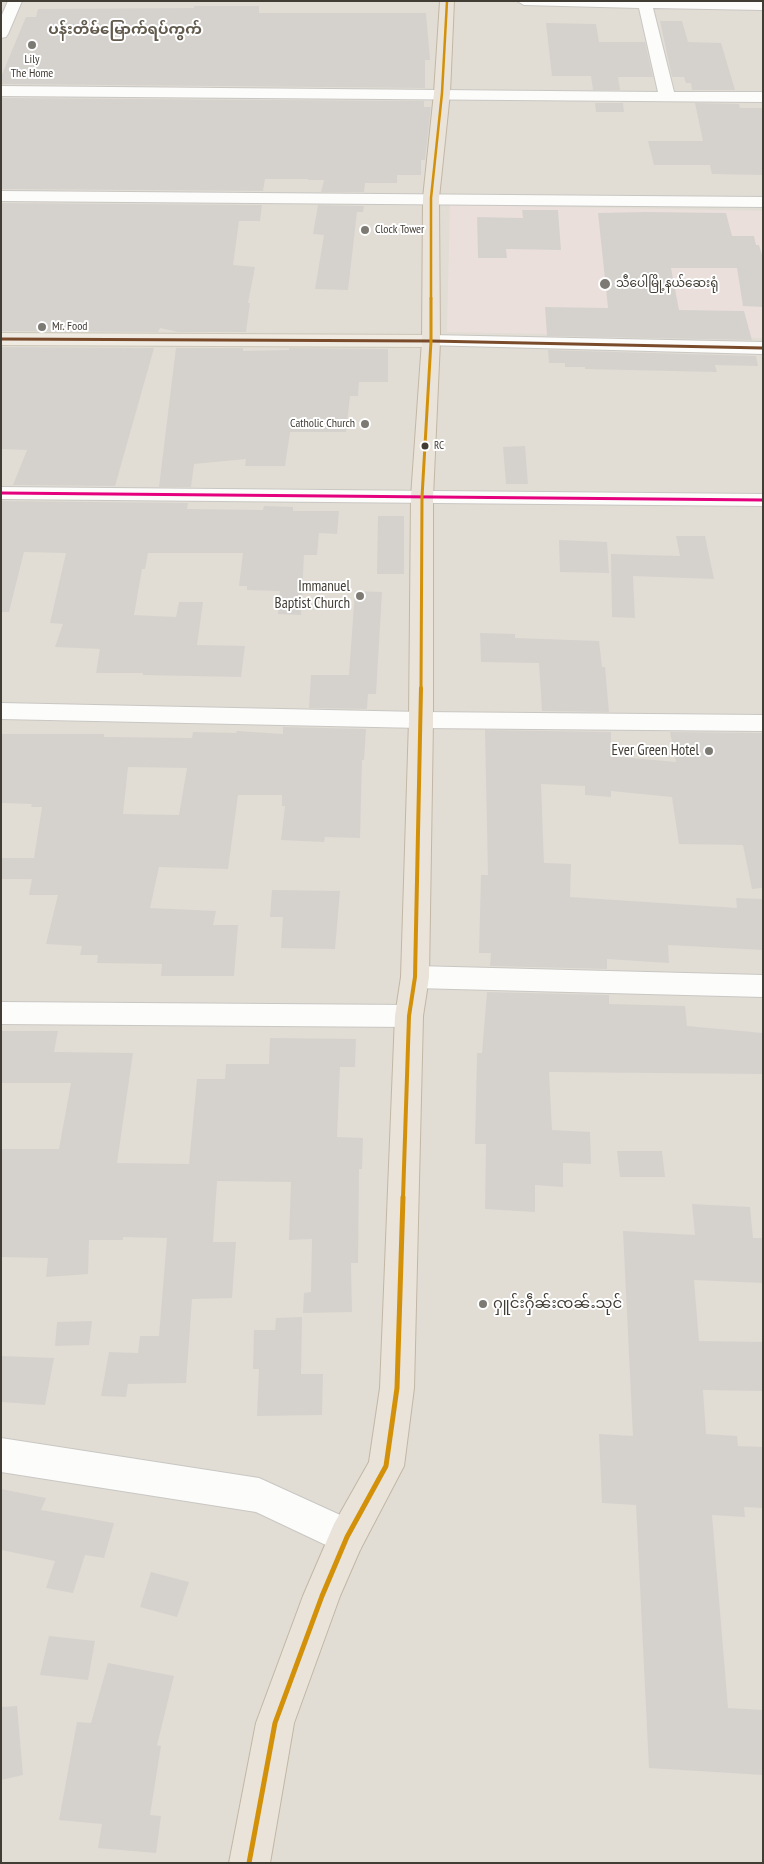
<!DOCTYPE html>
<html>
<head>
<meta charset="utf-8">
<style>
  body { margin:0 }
  #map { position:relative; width:764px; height:1864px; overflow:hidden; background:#edebe7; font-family:"PT Sans Narrow",sans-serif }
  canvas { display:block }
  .frame { position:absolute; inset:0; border:2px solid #413c34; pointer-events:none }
</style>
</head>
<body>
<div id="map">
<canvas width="764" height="1864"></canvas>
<div class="frame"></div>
</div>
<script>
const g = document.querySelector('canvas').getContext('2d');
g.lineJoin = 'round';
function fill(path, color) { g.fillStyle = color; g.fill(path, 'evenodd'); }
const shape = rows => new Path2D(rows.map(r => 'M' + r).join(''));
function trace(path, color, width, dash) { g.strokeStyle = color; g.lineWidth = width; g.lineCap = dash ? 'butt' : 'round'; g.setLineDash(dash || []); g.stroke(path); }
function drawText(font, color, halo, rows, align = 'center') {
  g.font = font + ' "PT Sans Narrow","Noto Sans Myanmar",sans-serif'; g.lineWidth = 4; g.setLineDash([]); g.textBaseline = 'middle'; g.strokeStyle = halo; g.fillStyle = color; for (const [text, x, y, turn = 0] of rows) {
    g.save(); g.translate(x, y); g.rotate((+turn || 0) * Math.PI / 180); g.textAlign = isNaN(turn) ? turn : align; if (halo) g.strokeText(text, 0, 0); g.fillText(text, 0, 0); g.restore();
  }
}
fill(shape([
  [1,1,763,1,763,1863,1,1863]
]), '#e1ddd4');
fill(shape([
  [450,205,763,211,763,338,447,332]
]), '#ebdfdc');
fill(shape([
  [194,6,259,6,259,13,426,13,430,60,425,60,425,88,1,84,1,77,26,17,36,17,38,9,194,8],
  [660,21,682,21,688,42,721,43,735,90,692,90,691,83,686,83,684,77,672,77],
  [546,23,596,24,599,42,645,42,653,77,618,77,620,90,593,90,591,76,552,76],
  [1,98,424,101,424,107,431,107,425,160,421,160,421,175,397,175,397,183,365,183,364,192,321,192,324,180,308,180,308,179,265,179,263,191,1,189],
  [595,103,623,103,624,112,596,112],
  [695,103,739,104,740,108,763,108,763,175,712,174,710,165,654,165,648,141,703,141],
  [1,203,262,205,260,221,239,221,233,265,255,267,248,303,250,303,246,332,178,332,160,328,158,332,1,331],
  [318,205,364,206,363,212,357,212,348,290,315,289,324,235,313,234],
  [522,210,558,210,561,250,506,249,507,258,478,258,477,217,523,218],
  [645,212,726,213,732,236,754,236,756,245,759,245,763,258,763,307,743,306,737,268,671,268,679,310,744,311,752,340,547,336,545,307,608,308,598,213],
  [1,347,154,348,115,486,13,485,27,450,1,449],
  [176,348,243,348,243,351,289,350,289,348,388,349,388,382,359,382,358,396,350,396,346,432,290,432,285,466,245,466,246,459,194,464,191,487,159,487],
  [548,350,756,356,758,366,715,365,717,372,585,369,585,367,565,367,565,363,549,363],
  [525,446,528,484,506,484,503,447],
  [1,501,188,503,187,509,263,510,264,506,293,507,293,511,339,511,337,534,319,533,317,555,304,555,301,615,278,614,280,591,247,590,247,586,239,586,243,553,148,553,145,569,142,569,134,615,176,617,179,602,203,602,197,645,245,646,241,677,143,675,143,673,96,673,100,649,55,647,63,624,50,623,66,553,24,552,9,612,1,612],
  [378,516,404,516,404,574,377,574],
  [676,536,705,536,714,579,633,576,635,618,612,617,611,554,680,556],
  [559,540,607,542,609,573,560,572],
  [355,591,382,592,376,694,368,694,367,709,309,708,311,675,349,675],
  [480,633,515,634,515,638,599,641,602,667,605,667,609,712,542,711,539,663,481,662],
  [283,727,366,729,364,760,362,760,360,838,325,837,324,842,281,840,285,806,282,806,282,795,238,795,228,869,159,867,150,908,216,911,213,925,238,925,234,976,161,976,162,964,97,963,98,955,80,955,82,946,46,944,58,895,29,895,32,879,1,879,1,858,34,858,42,807,31,807,32,804,1,803,1,734,104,734,104,737,192,738,193,732,236,733,237,731,283,734],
  [128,767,187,768,179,815,123,814],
  [485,730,611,732,611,756,676,762,670,732,763,733,763,888,752,889,743,845,679,844,672,797,611,791,611,797,585,795,585,786,541,784,544,863,571,864,570,897,737,908,736,898,763,899,763,950,668,945,669,963,607,959,607,969,490,966,491,953,479,953,481,875,488,875],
  [272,890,340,891,335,949,281,948,283,917,270,917],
  [487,992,609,995,609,1004,685,1006,687,1026,763,1033,763,1074,549,1072,552,1130,590,1132,591,1164,563,1163,563,1187,535,1185,535,1212,485,1209,486,1144,475,1144,477,1053,482,1053],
  [1,1031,58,1031,54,1052,133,1053,117,1163,189,1164,197,1079,225,1079,226,1064,269,1064,270,1038,356,1039,355,1067,340,1067,337,1137,363,1138,362,1169,359,1169,358,1263,351,1263,352,1312,303,1313,304,1293,311,1292,312,1239,289,1240,291,1182,217,1181,213,1242,236,1242,232,1298,192,1299,186,1383,128,1384,126,1397,101,1396,109,1352,138,1353,140,1336,159,1336,167,1238,123,1237,123,1240,89,1240,88,1274,46,1277,48,1258,1,1257,1,1149,59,1149,71,1083,1,1083],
  [617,1151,662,1151,665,1177,620,1177],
  [692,1204,750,1207,753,1238,763,1238,763,1283,694,1280,699,1341,763,1342,763,1391,703,1390,706,1434,737,1436,738,1446,763,1447,763,1508,744,1507,745,1517,712,1515,728,1708,763,1710,763,1775,649,1768,636,1505,602,1503,599,1434,633,1436,623,1231,695,1235],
  [302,1317,301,1374,323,1374,322,1415,257,1416,259,1369,253,1369,254,1330,275,1330,276,1318],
  [92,1321,89,1345,55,1346,57,1322],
  [1,1356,54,1358,45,1405,1,1402],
  [1,1489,46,1498,41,1510,114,1523,104,1558,85,1555,73,1593,46,1588,55,1561,1,1550],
  [151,1572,189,1582,177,1617,140,1607],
  [49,1636,95,1641,88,1680,40,1675],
  [108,1663,174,1676,157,1745,161,1746,150,1815,161,1816,156,1853,98,1848,102,1824,59,1820,77,1722,91,1723],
  [17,1706,23,1775,1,1780,1,1707]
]), '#d5d2ce');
const minor = shape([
  [8,1,22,1,8,34,6,37,1,38,1,17,8,1],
  [517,1,763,2,763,10,653,8,674,92,763,92,763,102,1,96,1,86,658,92,639,8,524,5,517,1],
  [1,191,763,197,763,207,1,201,1,191],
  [431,335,763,342,763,354,424,345,422,341,424,337,431,335],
  [1,487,763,494,763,506,1,499,1,487],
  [1,703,421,712,763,715,763,731,421,728,1,719,1,703],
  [415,966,763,975,763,997,415,988,405,985,401,977,405,969,415,966],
  [1,1002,409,1005,419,1008,423,1016,419,1024,409,1027,1,1024,1,1002],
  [1,1438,259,1478,360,1524,365,1537,360,1550,347,1555,256,1512,1,1472,1,1438]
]);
const major = shape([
  [1,333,431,335,438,337,440,341,438,345,431,347,1,345,1,333]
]);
const highway = shape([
  [440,1,454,1,450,93,439,198,440,341,433,497,433,720,429,977,423,1016,414,1388,404,1466,360,1550,340,1596,294,1723,270,1863,229,1863,256,1723,303,1596,334,1524,369,1462,380,1388,395,1016,401,977,409,720,411,497,422,341,423,198,434,93,440,1]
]);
trace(minor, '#c9c7c3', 2);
trace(major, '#cdc6b6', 2);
trace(highway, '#c2b7a5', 2);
fill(minor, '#fcfcfb');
fill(major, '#efebe3');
fill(highway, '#e9e3d9');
trace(shape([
  [1,339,431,341,763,348]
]), '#7a4b2a', 3);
trace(shape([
  [1,493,763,500]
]), '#e5007d', 3);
trace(shape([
  [431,299,431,198,442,93,447,1]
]), '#d3910a', 2.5);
trace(shape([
  [421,689,422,497,431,341,431,298]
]), '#d3910a', 3);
trace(shape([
  [403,1198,409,1016,415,977,421,688]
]), '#d3910a', 4);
trace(shape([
  [249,1863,275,1723,322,1596,347,1537,386,1466,397,1388,403,1197]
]), '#d3910a', 5);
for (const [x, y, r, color] of [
  [32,45,5,"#7d7973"],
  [365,230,5,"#7d7973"],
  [605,284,6,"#7d7973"],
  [42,327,5,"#7d7973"],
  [365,424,5,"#7d7973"],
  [425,446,4.5,"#413c34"],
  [360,596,5,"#7d7973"],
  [709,751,5,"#7d7973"],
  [483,1304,5,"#7d7973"]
]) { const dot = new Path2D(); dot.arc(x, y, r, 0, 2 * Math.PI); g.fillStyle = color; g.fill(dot); trace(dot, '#fff', 2); }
drawText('11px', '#413c34', '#fff', [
  ["RC",434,446]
], 'left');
drawText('12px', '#413c34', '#fff', [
  ["Lily",32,60,"center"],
  ["The Home",32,74,"center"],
  ["Clock Tower",375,230],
  ["သီပေါမြို့နယ်ဆေးရုံ",616,284],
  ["Mr. Food",52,327],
  ["Catholic Church",355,424,"right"]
], 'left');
drawText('bold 15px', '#625a4d', '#fff', [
  ["ပန်းတိမ်မြောက်ရပ်ကွက်",125,30]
]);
drawText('15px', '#413c34', '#fff', [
  ["Immanuel",350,587],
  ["Baptist Church",350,604],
  ["Ever Green Hotel",699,751],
  ["ႁူင်းႁဵၼ်းၸၼ်ႉသုင်",493,1304,"left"]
], 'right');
</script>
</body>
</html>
